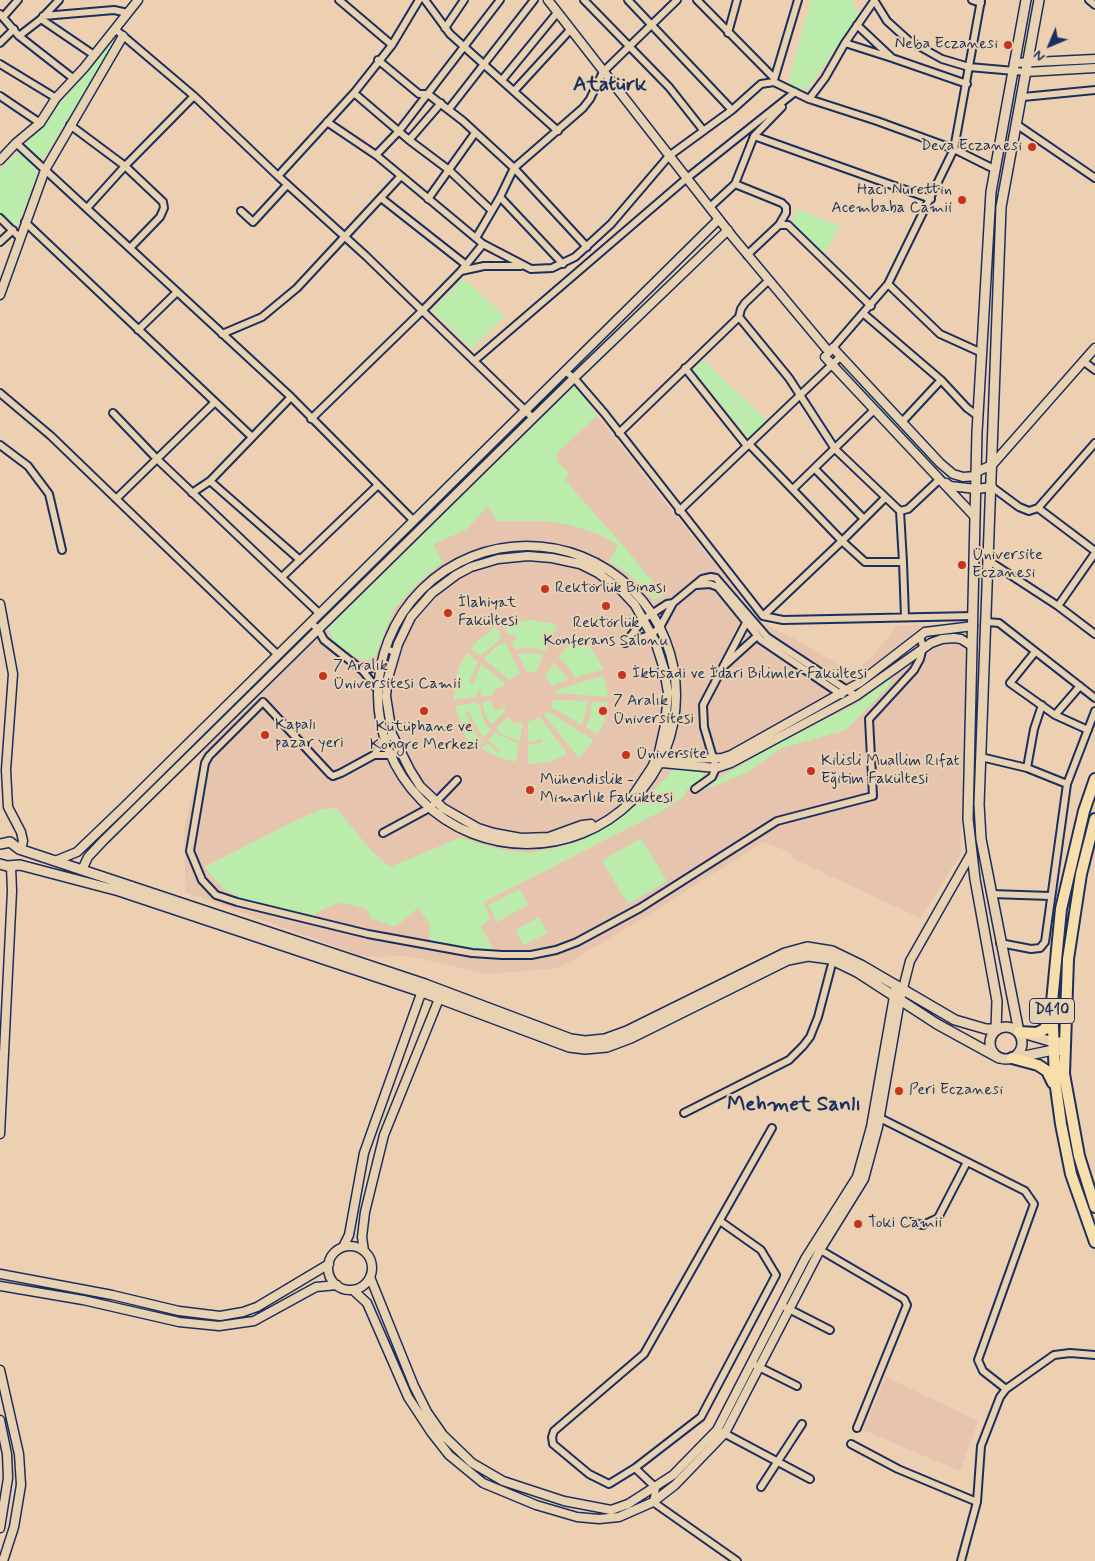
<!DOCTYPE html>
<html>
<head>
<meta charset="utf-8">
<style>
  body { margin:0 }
  #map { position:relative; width:1095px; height:1561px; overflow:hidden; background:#edcfb2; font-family:Mynerve,sans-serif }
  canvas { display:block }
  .north { position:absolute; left:1025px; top:20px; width:50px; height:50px; -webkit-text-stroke:4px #e9d2b1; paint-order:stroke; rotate:225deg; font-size:14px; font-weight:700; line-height:20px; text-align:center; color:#1b2f5e }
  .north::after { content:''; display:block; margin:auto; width:18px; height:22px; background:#1b2f5e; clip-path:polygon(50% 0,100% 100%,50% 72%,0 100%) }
</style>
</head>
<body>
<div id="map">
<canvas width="1095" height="1561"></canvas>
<div class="north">N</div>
</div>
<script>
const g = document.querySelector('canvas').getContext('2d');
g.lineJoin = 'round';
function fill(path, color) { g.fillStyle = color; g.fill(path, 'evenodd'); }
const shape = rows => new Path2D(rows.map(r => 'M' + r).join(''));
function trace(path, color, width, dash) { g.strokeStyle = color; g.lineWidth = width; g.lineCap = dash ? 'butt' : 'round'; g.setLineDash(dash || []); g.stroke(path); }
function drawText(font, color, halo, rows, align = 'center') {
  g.font = font + ' Mynerve,sans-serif'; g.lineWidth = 4; g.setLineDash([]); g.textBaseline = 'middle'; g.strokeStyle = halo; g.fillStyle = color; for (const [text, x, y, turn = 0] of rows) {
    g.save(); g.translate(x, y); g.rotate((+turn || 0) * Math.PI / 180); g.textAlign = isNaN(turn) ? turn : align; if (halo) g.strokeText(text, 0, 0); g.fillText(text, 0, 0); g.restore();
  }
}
fill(shape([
  [573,387,578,387,597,416,760,622,801,642,854,674,872,657,898,625,967,625,961,854,920,918,794,859,792,853,763,842,642,919,559,968,487,974,408,956,364,957,186,892,184,840,186,820,204,748],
  [886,1377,978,1421,960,1471,863,1430]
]), '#e6c4ae');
fill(shape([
  [811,0,852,0,859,15,809,87,800,90,788,82],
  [110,45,113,48,42,160,25,145],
  [17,153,21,154,38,172,17,226,0,213,0,169],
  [798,209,840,226,825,253,791,223],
  [463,278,505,316,472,349,432,310],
  [704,360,767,421,749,438,693,370],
  [573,387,578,387,597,416,557,453,557,461,569,473,565,480,627,550,664,596,654,600,631,576,609,561,618,545,599,534,565,524,546,521,496,521,488,506,466,530,433,544,443,562,418,583,394,609,374,659,361,660,335,643,332,640,332,635,327,629],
  [533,620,558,625,545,651,534,648,515,649,511,641,516,640,515,634,508,635,503,624],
  [496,626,502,638,480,656,471,649,478,640],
  [576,635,582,640,582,646,589,646,593,651,604,669,575,678,567,665,558,658],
  [505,642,520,674,509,680,484,659,494,648],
  [467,653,478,662,469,682,473,684,481,664,506,684,504,686,495,689,491,696,481,696,481,691,478,690,477,697,454,700,455,681,460,665],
  [535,653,543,655,536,673,526,671,518,654],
  [554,663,569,679,553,686,545,677],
  [604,675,608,697,554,693,554,691],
  [888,680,893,680,888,687,846,730,780,749,748,772,717,785,697,791,784,740,856,704],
  [556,700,588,701,582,725,551,707,553,701],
  [491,701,495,711,505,707,506,710,492,725,485,715,482,702],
  [478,702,485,723,491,730,484,737,482,736,468,711,465,711,474,732,482,741,476,749,465,736,455,706],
  [591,702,608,702,604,723,598,735,586,727,591,714],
  [547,711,594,740,579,758,544,715],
  [508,717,514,724,523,722,520,741,501,734,496,728],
  [540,717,566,752,566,755,549,762,528,764,528,745,543,742,542,739,528,742,528,722],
  [494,732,519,744,516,762,498,757,482,749,486,743,498,752,500,750,488,741],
  [675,768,704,772,702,778,686,791,685,796,660,812,484,902,490,920,481,926,493,949,457,955,432,946,429,936,430,924,418,908,395,927,370,918,368,910,352,905,337,903,318,912,310,920,250,904,224,889,204,867,299,819,323,809,336,808,371,850,390,867,459,838,505,850,531,853,576,843,609,820,641,803],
  [641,838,667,881,628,904,602,861],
  [520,889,528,905,497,922,488,905],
  [539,917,547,933,524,945,515,930]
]), '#bbecac');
const minor = shape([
  [339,0,392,45],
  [425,0,450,34,558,131],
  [584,0,669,87,703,130],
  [628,0,732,110],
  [697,0,774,78],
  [874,0,887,21,908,40,942,59,969,67,1026,72],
  [972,0,981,3],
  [1089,0,1095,5],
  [0,14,19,36,74,79],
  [43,16,114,10,128,13],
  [3,17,18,0],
  [41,19,94,55],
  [857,25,892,58,967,84],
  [445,28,464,0],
  [115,29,194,96,278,176,366,256,533,418],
  [728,33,737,0],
  [19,36,41,19,59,0],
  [0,43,14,29],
  [845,43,892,58],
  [378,60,419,94,428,94,463,121,514,168,587,247],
  [0,64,56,98],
  [502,80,557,13],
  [774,80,798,0],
  [515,90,570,30],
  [354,93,409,140,449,170,491,210],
  [0,96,40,123],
  [1023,97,1095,90],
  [809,99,825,78,845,43,874,1],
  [449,109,534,0],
  [327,122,376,155,483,244,531,269,552,268,575,257,611,224,669,156,732,110,761,84,774,82,809,99,877,121,954,149,996,170],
  [1016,124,1095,178],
  [70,125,125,166,163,202,164,208,160,217,130,248],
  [754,136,931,199],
  [409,140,441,103],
  [16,143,291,397,414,521],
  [376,155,399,131,500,0],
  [278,176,354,93,392,45,419,0],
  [735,184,782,203,786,207,786,213,779,225],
  [500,197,563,264],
  [381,198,465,264],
  [428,199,475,133],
  [710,207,735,184,754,136,782,107],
  [87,208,125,166,194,96],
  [241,211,253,222,287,185],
  [0,218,20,238],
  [25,222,252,437],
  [476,238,500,197,514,168,583,108,590,99,603,72,677,0],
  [0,242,13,230],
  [747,255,779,225,788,225,871,306],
  [461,271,484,266,521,266],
  [769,280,745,303,741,309,739,317,789,378,835,449,900,511,908,509,940,479],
  [888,284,940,334,982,353],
  [864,314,941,380,967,408,978,416],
  [138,330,177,292],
  [222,334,262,317,297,288,400,177],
  [831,350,888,284,954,149,981,0],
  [474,361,687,178,795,92],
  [1083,361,1095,370],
  [685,368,747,446],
  [565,371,574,378,605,414,763,616,783,620,973,616],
  [0,393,51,436,278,655],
  [113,413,157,459,320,614],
  [311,419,423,310,461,271,483,244],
  [902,422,941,380],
  [619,433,739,317],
  [0,445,28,466,49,494,62,550],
  [750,445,842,541,885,498],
  [815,469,864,519],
  [210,481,300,560],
  [992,487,1019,507,1029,511,1038,508,1095,443],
  [793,489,874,410],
  [192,493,210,481,291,397],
  [116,499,215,402],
  [1038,508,1095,551],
  [679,511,841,356],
  [900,511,903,562],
  [989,561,1058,606,1095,634],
  [282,577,378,485],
  [696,585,710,584,718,587,761,640,842,695],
  [673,603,702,579,711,577,716,578,767,637,856,696],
  [673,603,660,627,652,634,625,643,644,619,667,604,673,603],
  [1058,606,1095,553],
  [763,616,842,541,865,562,903,562,905,617],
  [987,622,999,623,1095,698],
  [311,623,318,629,324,640,363,671],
  [386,649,395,652],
  [1035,652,1010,683,1055,715,1088,730],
  [725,665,757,636],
  [377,689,363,671,381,665],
  [1055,715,1080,686],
  [393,736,384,739,374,755,392,755,400,750],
  [374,755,341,773,333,776,330,774,263,702,209,756,205,763,190,851,202,880,216,895,237,902,368,934,472,953,502,955,531,955,556,950,577,942,640,908,777,821,873,796,869,719,914,670,920,659,923,647,920,636],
  [981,757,1027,768,1067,784],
  [1027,768,1034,729,1042,705],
  [695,789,712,777,716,768,704,727,703,705,746,623],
  [383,833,431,807,457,780],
  [992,894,1050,896],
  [1000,943,1031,949,1040,948,1045,942,1067,784,1095,711],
  [684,1113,789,1060,803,1046,810,1037,818,1017,833,960],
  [880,1118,1025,1191,1034,1204,978,1360,983,1371,1006,1389],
  [720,1221,761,1250,776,1275,701,1417,635,1468,609,1484,589,1474,553,1444,552,1437,554,1431,644,1354,772,1128],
  [905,1221,923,1225,938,1218,967,1162],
  [817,1248,904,1299,907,1305,857,1428],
  [781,1305,830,1330],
  [755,1365,797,1386],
  [720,1431,810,1479],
  [851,1444,898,1469,977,1502],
  [635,1468,656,1488,653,1502,737,1561],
  [761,1487,802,1424],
  [961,1561,977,1502,981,1446,1000,1397,1006,1389,1054,1355,1070,1353,1095,1355]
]);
const tertiary = shape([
  [548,0,732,236,829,352],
  [1014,63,1095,59],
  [1026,72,1095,68],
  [0,160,16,143,40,123,56,98,84,68,138,0],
  [0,295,45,170,123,36],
  [833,348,940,463,953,474,963,477,976,476],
  [825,357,975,517],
  [976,472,992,465,1095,348],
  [946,483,950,486,976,489,992,487],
  '378 695a149 149 0 1 1 298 0a149 149 0 1 1-298 0Z',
  [0,604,13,674,6,770,8,807,21,832,23,841,21,849],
  [662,756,683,759,722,758,731,755,859,683,925,632,973,626],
  [662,763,716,768,731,763,856,696,931,643,942,639,954,638,961,639,972,646],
  [591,824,582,825,549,837,521,838,494,833,478,828,443,808,420,786,410,770,392,734,386,696,388,678,398,644,411,617,432,593,456,575,471,567,498,559,528,556,552,558,580,564,598,573,621,590,635,605,655,641,664,669,668,693,665,725,659,752,652,767,628,803],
  [55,861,77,852,125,806,719,219],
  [82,870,88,857,104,840,574,378,728,230],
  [0,1134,12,891,11,866],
  '328 1268a22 22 0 1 1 44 0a22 22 0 1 1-44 0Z',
  [343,1247,349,1235,364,1153,423,988],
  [364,1251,362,1237,365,1212,384,1135,441,994],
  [0,1274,112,1295,179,1311,220,1316,243,1312,257,1307,329,1264],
  [370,1277,414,1386,427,1412,443,1435,472,1463,503,1481,564,1501,611,1510,628,1504,673,1475,717,1430,805,1259,857,1177,871,1127,896,985],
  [0,1286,83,1300,179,1322,219,1326,254,1321,316,1287,337,1285],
  [353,1290,367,1303,408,1397,431,1432,449,1455,483,1483,536,1505,577,1517,599,1519,619,1517,653,1502,675,1485,725,1433,820,1250,864,1179,878,1127,900,1000,910,961,972,852],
  [0,1370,19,1454,21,1485,14,1527,3,1561],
  [0,1420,7,1454,8,1478,0,1528]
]);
const secondary = shape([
  [1039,0,1001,207,979,804,981,839,1019,1032,1053,1042,1065,1042],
  [0,844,10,842,19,849,425,984,571,1039,585,1041,605,1039,627,1031,785,953,807,947,832,951,861,965,955,1020,986,1029,996,1029,997,1001,975,879,968,819,977,432,991,192,1026,0],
  [0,864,7,866,20,865,119,891,422,992,569,1047,585,1049,607,1047,631,1038,788,960,808,956,830,959,857,972,937,1024,999,1058],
  '990 1043a16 16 0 1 1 32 0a16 16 0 1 1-32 0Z',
  [1015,1058,1053,1050,1065,1051]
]);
const trunk = shape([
  [1095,779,1084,811,1061,909,1052,1002,1055,1080,1061,1124,1071,1174,1095,1242],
  [1095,819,1081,874,1068,959,1064,1074,1079,1156,1095,1207],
  [1019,1032,1037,1033,1045,1029,1050,1015],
  [1012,1058,1038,1065,1047,1071,1053,1083]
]);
trace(minor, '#1b2f5e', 10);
trace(tertiary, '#1b2f5e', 11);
trace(secondary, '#1b2f5e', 12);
trace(trunk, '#1b2f5e', 14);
trace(minor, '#e9d2b1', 6);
trace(tertiary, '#e9d2b1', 8);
trace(secondary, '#e9d2b1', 9);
trace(trunk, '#f8deab', 10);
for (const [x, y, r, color] of [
  [1008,45,5,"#c8321e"],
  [1032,147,5,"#c8321e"],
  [962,200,5,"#c8321e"],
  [962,565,5,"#c8321e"],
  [545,589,5,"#c8321e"],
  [606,606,5,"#c8321e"],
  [448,613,5,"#c8321e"],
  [622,675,5,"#c8321e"],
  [323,676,5,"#c8321e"],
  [424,711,5,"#c8321e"],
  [603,711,5,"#c8321e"],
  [265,735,5,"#c8321e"],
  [626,755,5,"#c8321e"],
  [811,771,5,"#c8321e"],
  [530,790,5,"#c8321e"],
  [899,1091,5,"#c8321e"],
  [858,1224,5,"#c8321e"]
]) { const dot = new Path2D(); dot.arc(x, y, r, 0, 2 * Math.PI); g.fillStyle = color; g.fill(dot); trace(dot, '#e9d2b1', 2); }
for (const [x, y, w] of [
  [1052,1011,45]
]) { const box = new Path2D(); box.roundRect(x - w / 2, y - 12.5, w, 25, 4); g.fillStyle = '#e9d2b1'; g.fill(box); trace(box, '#1b2f5e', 1); }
drawText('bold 15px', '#1b2f5e', null, [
  ["D410",1052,1011]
]);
drawText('16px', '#1b2f5e', '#e9d2b1', [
  ["Neba Eczanesi",998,45,"right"],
  ["Deva Eczanesi",1022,147,"right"],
  ["Hacı Nurettin",952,191,"right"],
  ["Acembaba Camii",952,209,"right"],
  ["Üniversite",972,556],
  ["Eczanesi",972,574],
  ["Rektörlük Binası",555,589],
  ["İlahiyat",458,604],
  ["Fakültesi",458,622],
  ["Rektörlük",606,624,"center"],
  ["Konferans Salonu",606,642,"center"],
  ["7 Aralık",333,667],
  ["Üniversitesi Camii",333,685],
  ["İktisadi ve İdari Bilimler Fakültesi",632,675],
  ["7 Aralık",613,702],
  ["Üniversitesi",613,720],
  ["Kapalı",275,726],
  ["pazar yeri",275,744],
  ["Kütüphane ve",424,728,"center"],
  ["Kongre Merkezi",424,746,"center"],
  ["Üniversite",636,755],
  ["Kilisli Muallim Rıfat",821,762],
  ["Eğitim Fakültesi",821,780],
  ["Mühendislik -",540,781],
  ["Mimarlık Faküktesi",540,799],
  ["Peri Eczanesi",909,1091],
  ["Toki Camii",868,1224]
], 'left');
drawText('bold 21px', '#1b2f5e', '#e9d2b1', [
  ["Atatürk",610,86],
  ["Mehmet Sanlı",794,1106]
]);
</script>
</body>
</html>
